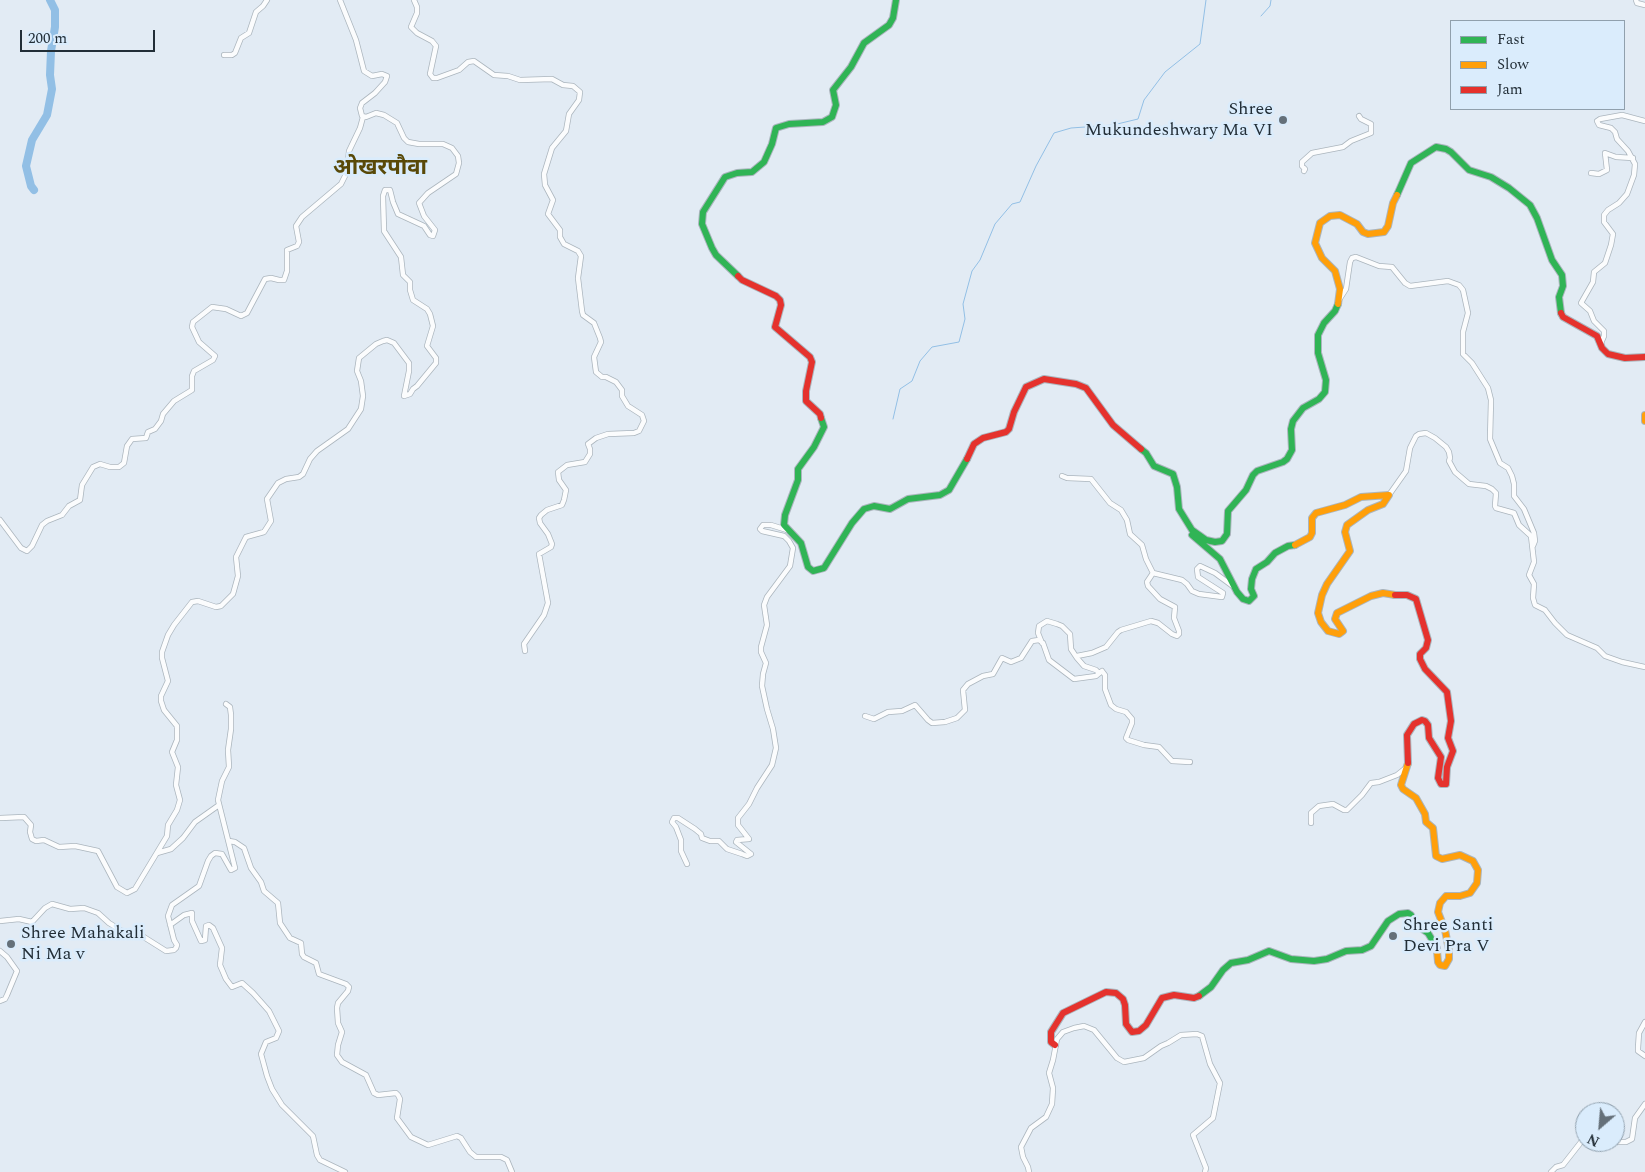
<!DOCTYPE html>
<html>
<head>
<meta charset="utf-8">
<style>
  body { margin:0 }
  #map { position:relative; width:1645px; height:1172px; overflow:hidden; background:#e2ebf4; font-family:Spectral,serif }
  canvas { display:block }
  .legend { position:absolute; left:1450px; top:20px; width:175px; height:90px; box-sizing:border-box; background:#daecfc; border:1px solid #90a0ad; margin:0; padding:6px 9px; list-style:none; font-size:15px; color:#222e37 }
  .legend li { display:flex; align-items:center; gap:10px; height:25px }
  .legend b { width:25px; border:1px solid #90a0ad }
  .north { position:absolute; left:1575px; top:1102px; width:50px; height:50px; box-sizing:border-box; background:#daecfc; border:1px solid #90a0ad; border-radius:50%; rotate:207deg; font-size:14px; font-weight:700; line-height:20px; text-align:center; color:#222e37 }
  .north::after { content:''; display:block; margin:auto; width:18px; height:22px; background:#657079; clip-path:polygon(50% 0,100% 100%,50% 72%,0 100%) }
  .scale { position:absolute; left:20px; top:30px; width:135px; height:22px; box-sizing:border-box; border:2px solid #222e37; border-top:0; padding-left:6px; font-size:15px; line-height:18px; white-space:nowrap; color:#222e37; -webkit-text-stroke:4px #daecfc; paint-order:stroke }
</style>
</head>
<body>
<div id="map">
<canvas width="1645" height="1172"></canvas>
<ul class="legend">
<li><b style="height:6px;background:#30b455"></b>Fast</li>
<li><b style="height:6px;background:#ff9f0a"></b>Slow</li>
<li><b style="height:6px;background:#e5322d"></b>Jam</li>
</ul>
<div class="north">N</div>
<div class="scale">200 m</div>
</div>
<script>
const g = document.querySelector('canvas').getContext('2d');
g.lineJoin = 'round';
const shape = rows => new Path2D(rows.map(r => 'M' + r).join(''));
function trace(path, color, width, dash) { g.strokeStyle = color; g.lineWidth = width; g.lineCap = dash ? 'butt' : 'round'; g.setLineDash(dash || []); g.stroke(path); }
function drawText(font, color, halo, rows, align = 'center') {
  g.font = font + ' Spectral,"Noto Sans Devanagari",serif'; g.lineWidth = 5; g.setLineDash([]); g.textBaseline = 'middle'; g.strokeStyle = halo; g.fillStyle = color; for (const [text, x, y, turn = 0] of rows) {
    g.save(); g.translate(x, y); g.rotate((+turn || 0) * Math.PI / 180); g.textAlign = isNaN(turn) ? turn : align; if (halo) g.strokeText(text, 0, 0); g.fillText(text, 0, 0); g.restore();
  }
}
trace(shape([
  [1261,16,1270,6,1271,0],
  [893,419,900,389,912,381,920,361,932,347,959,342,965,319,963,304,972,271,980,260,995,224,1012,204,1020,202,1036,166,1054,133,1071,128,1113,125,1138,119,1144,100,1165,72,1200,44,1206,0]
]), '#92bfe5', 1);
trace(shape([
  [34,190,31,186,26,166,32,140,47,115,52,89,50,75,51,51,55,27,55,10,50,0]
]), '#92bfe5', 8);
const street = shape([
  [414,0,417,7,417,13,411,27,417,33,432,41,436,46,430,74,433,78,437,78,459,70,468,62,474,61,494,75,508,76,520,80,552,79,563,85,573,86,580,92,579,100,569,114,566,131,552,148,544,174,545,185,553,200,548,214,560,230,560,237,564,244,578,251,581,256,578,278,582,311,583,315,594,323,600,338,601,342,594,357,596,372,602,377,606,377,616,382,622,390,622,396,628,406,642,415,644,421,639,431,634,433,608,434,596,438,588,444,590,449,590,454,585,462,567,465,558,472,559,480,566,490,564,500,562,505,547,510,541,515,539,518,540,523,548,534,552,544,551,547,539,554,548,603,544,615,524,644,525,651],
  [1636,0,1637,3,1645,5],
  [224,55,232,55,235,53,241,38,249,33,256,12,263,6,267,0],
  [1304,171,1305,169,1302,166,1302,162,1312,153,1343,147,1351,141,1371,133,1371,124,1361,119,1359,116],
  [1591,173,1599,174,1607,170,1605,153,1616,157,1633,158],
  [1339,300,1346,289,1350,262,1352,258,1356,257,1379,266,1392,267,1405,283,1410,286,1448,281,1459,285,1463,290,1468,313,1463,332,1463,354,1472,363,1488,388,1491,400,1490,439,1500,463,1508,468,1512,476,1514,484,1514,496,1524,509,1534,533,1535,541,1533,546],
  [1601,343,1604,336,1604,331,1594,321,1590,311,1581,303,1593,282,1594,272,1605,263,1611,245,1613,234,1604,222,1604,215,1608,210,1619,203,1627,194,1634,175,1635,164,1628,151,1617,139,1615,132,1611,128,1599,125,1597,121,1600,119,1622,115,1645,121],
  [1062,476,1067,478,1091,479,1110,503,1121,510,1127,520,1130,534,1142,545,1146,559,1153,573],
  [1389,495,1406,471,1410,448,1416,436,1419,434,1426,433,1435,438,1446,447,1449,452,1450,458,1449,461,1455,472,1469,484,1486,486,1492,489,1496,493,1495,506,1496,508,1514,513,1519,525,1531,536,1534,562,1529,575,1534,584,1533,598,1535,605,1545,610,1555,623,1567,635,1597,648,1605,656,1622,662,1645,667],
  [0,520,21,548,27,551,32,546,42,525,47,521,62,515,69,506,80,500,82,485,93,467,100,464,110,467,119,467,124,463,127,446,132,439,146,438,148,432,155,429,161,421,163,414,174,401,192,390,192,376,194,371,213,360,215,356,199,342,192,327,193,322,212,307,226,309,241,316,247,313,265,279,271,278,279,280,284,280,287,271,287,250,297,246,299,242,296,226,302,217,341,184,347,172,349,151,360,128,363,117],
  [1042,643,1038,633,1039,626,1047,621,1057,624,1062,626,1070,634,1071,649,1077,658],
  [1099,673,1096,670,1084,666,1077,658,1077,656,1092,653,1106,647,1118,632,1121,630,1151,621,1158,623,1172,634,1177,636,1179,634,1179,631,1174,618,1175,607,1160,599,1148,586,1147,582,1153,573,1182,580,1187,584,1192,591,1199,594,1222,597,1223,593,1198,577,1197,569,1200,566,1215,573,1234,587],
  [865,716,874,719,888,712,902,711,915,705,928,720,932,723,945,722,957,718,965,710,963,690,968,684,983,676,993,674,1002,658,1011,662,1021,658,1032,641,1039,640,1043,643,1049,660,1074,679,1096,676,1102,671,1105,675,1105,689,1111,705,1116,709,1126,712,1132,719,1132,723,1126,738,1128,740,1144,745,1159,747,1172,761,1190,762],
  [0,818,24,817,31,825,30,832,32,839,36,841,44,840,59,847,75,846,98,851,117,887,127,893,135,889,167,836,168,825,177,810,180,800,176,785,178,767,172,752,177,740,177,726,164,710,161,701,161,696,168,681,162,658,162,652,168,635,174,625,192,602,198,601,216,607,221,606,233,594,238,576,236,557,246,537,264,532,271,521,267,499,278,483,286,479,299,477,303,474,310,459,317,451,348,429,361,409,363,396,361,381,357,371,359,358,376,344,383,341,387,340,394,343,409,363,409,371,404,396,410,394,413,389,417,386,436,363,436,358,427,346,433,326,430,314,427,309,413,300,410,290,410,282,403,275,401,257,384,231,383,196,385,190,390,190,393,202,398,214,424,226,430,235,433,236,435,230,424,216,419,203,428,193,456,174,459,163,458,156,452,148,443,144,419,144,408,142,404,138,397,123,384,115,376,113,366,117,362,116,360,108,362,103,375,93,385,82,387,76,382,74,372,76,364,71,356,40,340,0],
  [1311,823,1311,813,1319,806,1333,804,1344,810,1347,810,1362,795,1371,783,1379,782,1397,775,1407,767],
  [229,841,235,842,244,848,251,868,261,882,264,891,278,903,280,923,290,938,301,943,302,954,304,957,316,963,319,974,346,984,349,987,348,991,338,1003,337,1008,338,1023,342,1032,338,1045,337,1055,342,1062,366,1075,374,1093,378,1095,396,1093,398,1095,400,1099,397,1118,411,1137,428,1145,457,1136,461,1138,470,1152,476,1157,501,1157,507,1160,512,1172],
  [157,853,171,849,183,838,195,822,219,805],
  [687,864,681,851,681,840,676,827,672,822,674,818,678,818,695,829,701,834,702,838,710,841,719,841,727,849,742,854,747,856,751,854,736,842,737,840,749,839,738,825,738,818,749,804,757,788,772,765,776,748,773,729,767,709,762,686,763,674,766,663,761,652,761,647,767,625,764,605,767,597,790,566,793,548,789,541,784,536,762,531,760,529,763,525,771,525,787,530],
  [0,921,19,919,32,922,45,908,52,904,70,909,84,908,98,913,109,923,122,931,139,934,166,951,174,950,176,948,177,945,174,940,168,916,172,905,199,886,208,861,211,856,215,853,222,854,231,870,235,868,218,800,222,781,229,767,228,750,231,729,231,715,230,707,226,704],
  [170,925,184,915,192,913,192,921,201,941,205,940,206,926,209,925,213,928,222,948,220,965,226,979,232,987,242,983,253,993,269,1011,279,1031,276,1038,266,1042,261,1054,267,1076,272,1089,282,1105,313,1136,317,1155,320,1160,345,1172],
  [0,951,7,957,17,971,7,995,5,999,0,1001],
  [1645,1022,1639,1033,1638,1048,1638,1051,1645,1056],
  [1615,1142,1626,1142,1632,1139,1635,1118,1645,1104],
  [1029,1172,1028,1167,1023,1157,1021,1147,1031,1128,1046,1117,1052,1104,1053,1088,1049,1073,1053,1060,1057,1039,1063,1032,1074,1028,1084,1026,1094,1030,1117,1058,1124,1062,1144,1058,1161,1046,1168,1043,1181,1035,1197,1034,1202,1036,1210,1064,1220,1083,1213,1118,1193,1135,1206,1168,1205,1172],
  [1551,1172,1556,1167,1563,1165,1585,1137]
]);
const fast = shape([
  [1397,195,1411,163,1436,147,1446,149,1451,152,1469,170,1491,177,1509,188,1530,205,1537,218,1552,260,1562,275,1563,286,1559,297,1561,313],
  [738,276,716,255,712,248,702,224,703,212,725,177,737,173,752,172,764,162,772,144,776,128,789,124,823,122,832,117,836,105,833,90,851,67,864,43,889,25,893,18,896,0],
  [821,418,824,427,814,447,798,469,798,480,785,515,784,525,801,543,808,567,813,571,824,568,852,523,864,509,874,506,890,509,908,499,940,495,949,490,967,459],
  [1141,449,1146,453,1154,466,1173,474,1177,487,1179,509,1192,530,1206,540,1215,542,1222,541,1227,534,1228,511,1246,490,1253,475,1257,471,1283,462,1287,459,1292,450,1291,429,1293,421,1303,408,1319,399,1325,392,1326,380,1318,353,1318,335,1324,323,1335,311,1338,304],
  [1192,535,1220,559,1237,592,1243,599,1249,601,1254,596,1251,589,1252,579,1256,569,1267,562,1275,553,1288,546,1295,545],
  [1199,996,1211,987,1223,970,1231,963,1248,960,1269,951,1291,959,1314,961,1327,959,1346,951,1362,950,1371,946,1388,921,1399,914,1408,913,1411,915,1415,924,1428,933,1437,948,1437,951]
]);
const slow = shape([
  [1338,304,1340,289,1335,271,1322,258,1315,243,1320,223,1330,216,1340,215,1357,224,1363,232,1368,234,1384,232,1388,226,1393,203,1397,195],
  [1645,415,1645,421],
  [1295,545,1310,537,1312,533,1312,518,1316,513,1345,505,1361,497,1389,495,1383,504,1368,510,1347,525,1345,532,1350,551,1327,584,1322,595,1318,613,1321,622,1328,631,1339,634,1343,631,1335,619,1337,613,1371,596,1383,593,1395,595],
  [1408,763,1401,785,1403,789,1416,798,1425,814,1426,822,1433,828,1436,856,1442,859,1460,855,1473,861,1478,870,1477,883,1470,893,1460,896,1446,896,1440,903,1438,912,1445,930,1449,950,1449,959,1445,966,1440,965,1438,962,1437,951]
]);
const jam = shape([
  [738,276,742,280,776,296,780,300,781,305,775,327,810,357,812,362,806,391,806,401,820,414,821,418],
  [1561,313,1563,317,1597,336,1602,348,1608,354,1625,358,1645,357],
  [967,459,974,444,983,438,1006,432,1009,429,1014,412,1026,387,1044,379,1076,384,1086,388,1113,425,1141,449],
  [1395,595,1407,595,1416,599,1428,640,1426,648,1420,654,1420,659,1425,669,1447,692,1451,721,1448,738,1453,751,1447,767,1446,784,1441,784,1438,778,1441,757,1429,738,1428,725,1425,721,1422,720,1414,724,1407,735,1408,763],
  [1055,1045,1051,1042,1051,1032,1063,1013,1106,992,1116,993,1123,999,1125,1005,1126,1024,1132,1032,1139,1031,1146,1025,1162,998,1174,995,1194,998,1199,996]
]);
trace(street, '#abb5bd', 6);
trace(fast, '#abb5bd', 8);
trace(slow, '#abb5bd', 8);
trace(jam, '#abb5bd', 8);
trace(street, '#fbfcfd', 4.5);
trace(fast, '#30b455', 6);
trace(slow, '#ff9f0a', 6);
trace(jam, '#e5322d', 6);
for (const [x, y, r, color] of [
  [1283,120,5,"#657079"],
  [1393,936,5,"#657079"],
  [11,944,5,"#657079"]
]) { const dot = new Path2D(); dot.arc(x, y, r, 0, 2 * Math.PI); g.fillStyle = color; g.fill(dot); trace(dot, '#daecfc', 2); }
drawText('18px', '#222e37', '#daecfc', [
  ["Shree",1273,110,"right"],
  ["Mukundeshwary Ma VI",1273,131,"right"],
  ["Shree Santi",1403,926],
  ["Devi Pra V",1403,947],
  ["Shree Mahakali",21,934],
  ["Ni Ma v",21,955]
], 'left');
drawText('bold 22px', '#594908', '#daecfc', [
  ["ओखरपौवा",380,170]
]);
</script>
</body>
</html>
